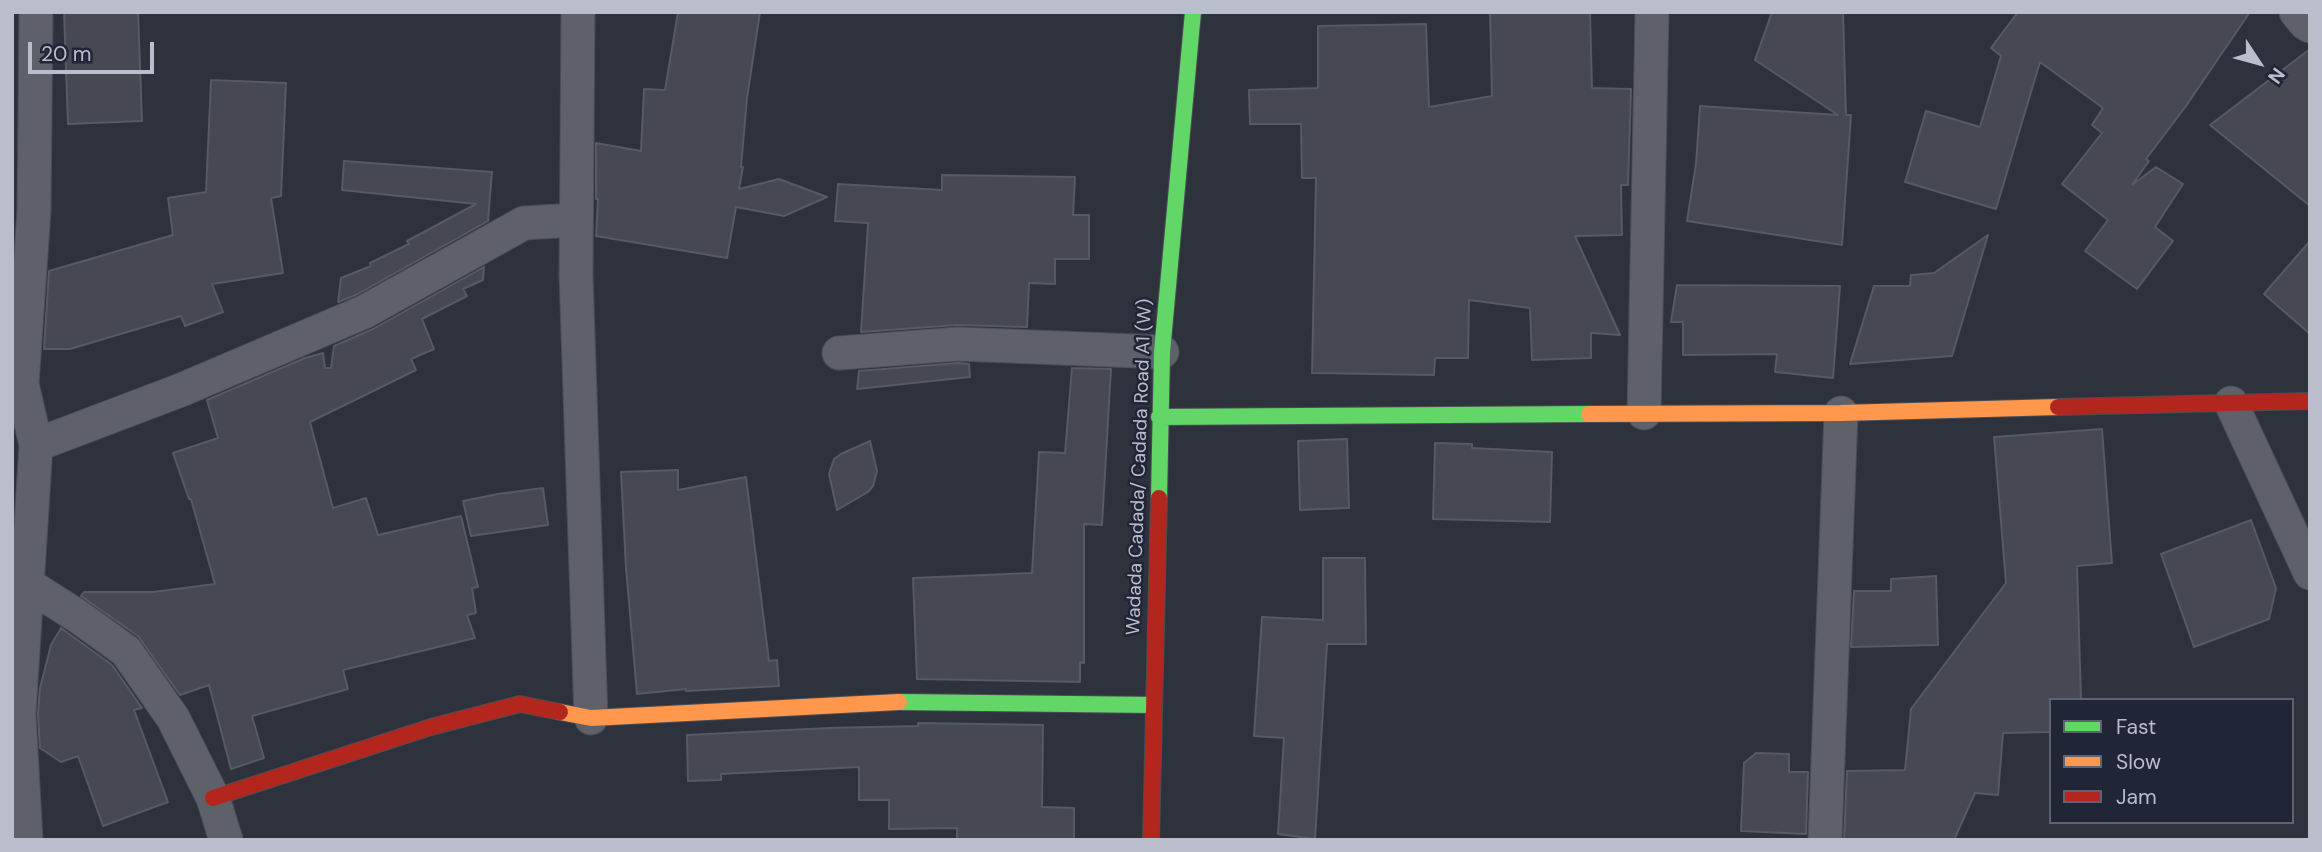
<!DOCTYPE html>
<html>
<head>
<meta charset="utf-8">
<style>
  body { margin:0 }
  #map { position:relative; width:2322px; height:852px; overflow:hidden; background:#2e323c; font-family:"DM Sans",sans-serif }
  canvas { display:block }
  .frame { position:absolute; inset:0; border:14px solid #babdcc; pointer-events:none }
  .legend { position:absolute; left:2049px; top:698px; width:245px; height:126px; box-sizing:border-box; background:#212637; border:2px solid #5e6273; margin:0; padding:9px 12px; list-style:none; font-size:21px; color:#babdcc }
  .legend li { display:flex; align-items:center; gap:14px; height:35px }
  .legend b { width:35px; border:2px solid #5e6273 }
  .north { position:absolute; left:2224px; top:28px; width:70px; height:70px; -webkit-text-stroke:5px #212637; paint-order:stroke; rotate:126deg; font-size:19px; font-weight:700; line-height:28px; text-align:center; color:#babdcc }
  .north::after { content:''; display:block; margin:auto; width:24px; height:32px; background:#babdcc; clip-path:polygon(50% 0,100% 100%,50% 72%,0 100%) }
  .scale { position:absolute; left:28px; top:42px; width:126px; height:32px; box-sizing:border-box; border:4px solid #babdcc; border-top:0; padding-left:9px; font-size:21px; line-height:24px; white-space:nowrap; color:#babdcc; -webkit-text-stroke:5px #212637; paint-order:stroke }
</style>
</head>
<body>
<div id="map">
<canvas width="2322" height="852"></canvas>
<div class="frame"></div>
<ul class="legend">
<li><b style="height:9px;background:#63d668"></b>Fast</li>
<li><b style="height:9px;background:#ff974d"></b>Slow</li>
<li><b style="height:9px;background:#b3261e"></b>Jam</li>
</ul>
<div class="north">N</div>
<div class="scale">20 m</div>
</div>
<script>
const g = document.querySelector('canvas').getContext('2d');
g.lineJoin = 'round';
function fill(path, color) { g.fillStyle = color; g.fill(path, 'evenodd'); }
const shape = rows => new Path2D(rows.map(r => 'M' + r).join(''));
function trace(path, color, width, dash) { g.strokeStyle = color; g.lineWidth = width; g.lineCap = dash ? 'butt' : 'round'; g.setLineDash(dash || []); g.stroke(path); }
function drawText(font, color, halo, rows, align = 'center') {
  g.font = font + ' "DM Sans",sans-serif'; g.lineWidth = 5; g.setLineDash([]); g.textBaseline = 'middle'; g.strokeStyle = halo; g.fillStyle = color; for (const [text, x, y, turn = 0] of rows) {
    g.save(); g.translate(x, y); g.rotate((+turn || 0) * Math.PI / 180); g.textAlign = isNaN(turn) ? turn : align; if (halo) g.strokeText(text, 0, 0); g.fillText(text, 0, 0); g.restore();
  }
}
const building = shape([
  [64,12,138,12,142,121,68,124,64,12],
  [678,12,760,12,747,98,741,167,743,167,739,189,779,179,827,197,784,216,736,207,727,258,596,236,598,199,596,199,596,143,641,151,644,89,665,90,678,12],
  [1490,12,1590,12,1592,88,1631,89,1628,185,1621,185,1622,235,1575,236,1620,335,1591,333,1591,358,1532,360,1530,308,1469,300,1468,358,1435,358,1434,375,1312,373,1316,178,1302,178,1301,124,1250,124,1249,90,1318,88,1318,26,1426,24,1429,107,1492,96,1490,12],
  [1772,12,1843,12,1846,115,1851,115,1842,245,1687,221,1696,164,1700,106,1838,115,1755,60,1772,12],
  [2018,12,2250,12,2186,106,2146,159,2149,161,2132,185,2156,167,2183,184,2155,227,2173,241,2137,289,2085,251,2108,220,2062,184,2102,133,2092,125,2103,108,2040,62,1996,209,1905,182,1926,111,1980,127,2001,56,1991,48,2018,12],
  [2310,49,2310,206,2210,125,2310,49],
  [211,80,286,83,281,196,271,198,283,273,212,284,223,312,185,326,181,316,70,349,44,349,49,271,173,235,168,198,206,192,211,80],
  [344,161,492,172,488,221,356,295,338,302,341,278,371,266,370,263,409,244,407,241,476,204,342,190,344,161],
  [942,175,1075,177,1073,215,1089,215,1089,259,1055,259,1055,284,1029,283,1027,327,957,325,861,332,868,223,835,221,838,184,942,190,942,175],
  [1988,235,1952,356,1850,364,1874,286,1910,286,1911,275,1934,273,1988,235],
  [2310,241,2310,334,2264,294,2310,241],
  [484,267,483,280,463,289,467,296,422,319,434,349,411,359,416,370,310,422,333,508,366,498,378,535,461,516,478,587,472,588,476,613,467,615,475,638,343,670,348,689,252,716,264,758,231,769,209,685,180,695,138,636,81,596,84,592,153,592,215,584,191,499,189,499,173,453,218,438,207,400,305,358,323,353,325,368,331,368,334,346,373,329,484,267],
  [1677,285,1840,286,1833,378,1775,372,1777,354,1683,355,1683,322,1671,322,1677,285],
  [958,363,969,364,970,377,857,389,859,371,958,363],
  [1072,368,1111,369,1102,525,1084,524,1084,663,1080,662,1080,682,917,679,913,578,1032,573,1039,452,1065,453,1072,368],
  [2102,429,2112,563,2077,566,2081,700,2051,700,2051,732,2003,733,1998,795,1975,793,1954,840,1844,840,1847,771,1905,770,1911,709,2006,583,1994,437,2102,429],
  [1347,439,1349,508,1300,510,1298,441,1347,439],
  [870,441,877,471,873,486,868,492,837,510,829,474,834,459,841,454,870,441],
  [1435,443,1472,444,1472,448,1552,452,1550,522,1433,519,1435,443],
  [678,470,678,490,746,477,769,661,777,660,779,686,686,691,686,689,637,694,626,568,621,472,678,470],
  [543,488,548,525,471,536,463,501,498,494,543,488],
  [2251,520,2276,588,2269,619,2194,647,2161,554,2251,520],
  [1323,558,1365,558,1366,644,1327,644,1315,839,1278,834,1284,738,1254,736,1262,617,1323,620,1323,558],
  [1936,576,1938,645,1851,647,1854,591,1891,591,1891,579,1936,576],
  [61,628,112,665,142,708,134,710,168,802,103,826,78,756,61,762,40,748,38,714,40,688,51,645,61,628],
  [918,723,1043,725,1042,807,1074,808,1074,840,957,840,957,828,889,829,889,800,859,800,859,767,721,774,721,780,688,781,687,735,829,728,918,726,918,723],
  [1756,753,1789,754,1789,772,1808,772,1806,834,1741,831,1744,763,1756,753]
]);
fill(building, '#464952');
trace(building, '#575a63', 2);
const street = shape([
  [578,12,576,275,591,718],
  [2296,12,2305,23,2310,26],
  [839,353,958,344,1162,352],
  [2231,403,2310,573],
  [1644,413,1652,12],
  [36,445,181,390,364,312,524,223,575,220],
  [27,584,79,617,126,651,173,718,213,798,226,840],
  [26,840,19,714,36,445,22,384,34,211,36,12],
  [1825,840,1841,413]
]);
const fast = shape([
  [1159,417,1589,414],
  [1159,498,1162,352,1193,12],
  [899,702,1154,705]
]);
const slow = shape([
  [1589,414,1841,413,2058,407],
  [560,712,591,718,899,702]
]);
const jam = shape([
  [2058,407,2310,401],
  [213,798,431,727,520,704,560,712],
  [1151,840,1159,498]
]);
trace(street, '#4a4d55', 35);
trace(fast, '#4a4d55', 18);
trace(slow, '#4a4d55', 18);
trace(jam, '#4a4d55', 18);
trace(street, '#5f616a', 33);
trace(fast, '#63d668', 16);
trace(slow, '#ff974d', 16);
trace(jam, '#b3261e', 16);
drawText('19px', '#babdcc', '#212637', [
  ["Wadada Cadada/ Cadada Road A1 (W)",1140,467,-88]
]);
</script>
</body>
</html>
